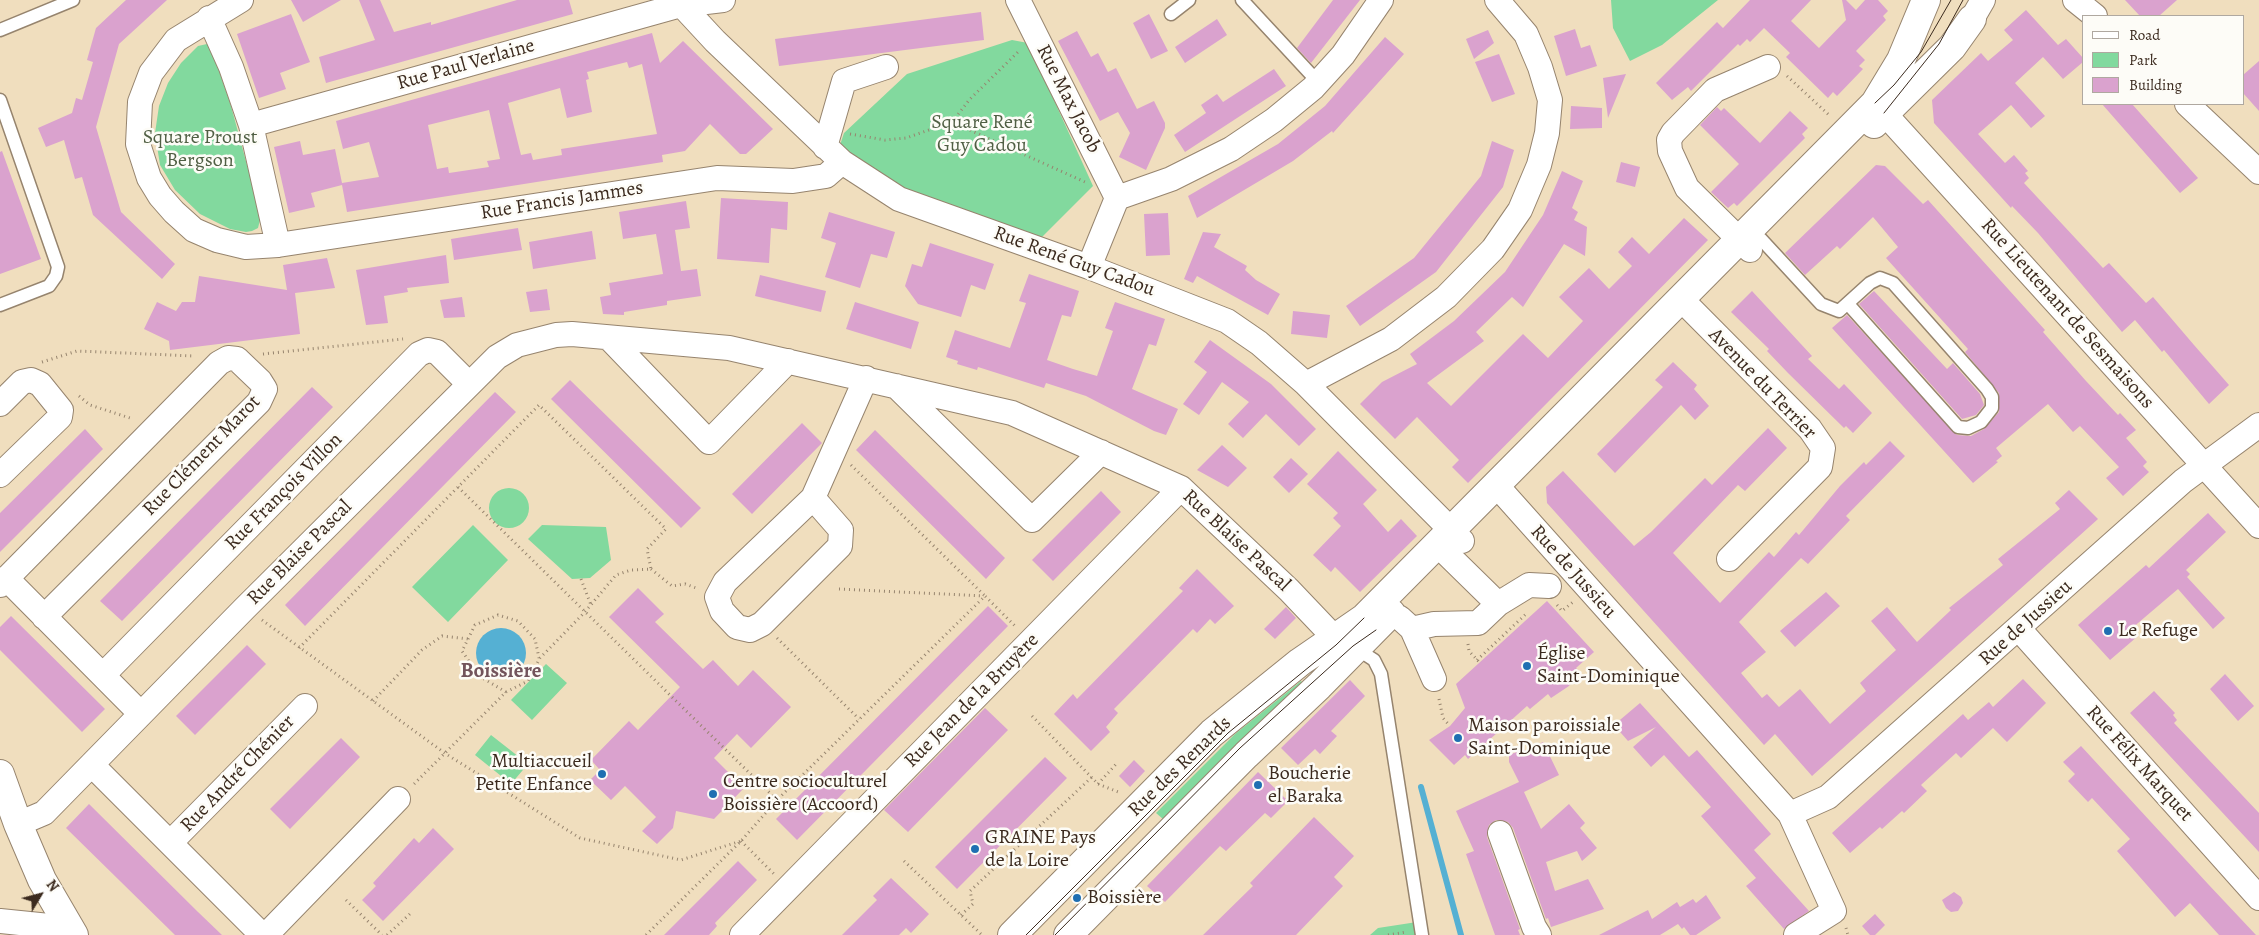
<!DOCTYPE html>
<html>
<head>
<meta charset="utf-8">
<style>
  body { margin:0 }
  #map { position:relative; width:2259px; height:935px; overflow:hidden; background:#f0debe; font-family:Alegreya,serif }
  canvas { display:block }
  .legend { position:absolute; left:2082px; top:15px; width:162px; height:90px; box-sizing:border-box; background:#fdfcf7; border:1px solid #afa8a0; margin:0; padding:6px 9px; list-style:none; font-size:15px; color:#3b2a1e }
  .legend li { display:flex; align-items:center; gap:10px; height:25px }
  .legend b { width:25px; border:1px solid #afa8a0 }
  .north { position:absolute; left:15px; top:870px; width:50px; height:50px; -webkit-text-stroke:4px #fdfcf7; paint-order:stroke; rotate:53deg; font-size:14px; font-weight:700; line-height:20px; text-align:center; color:#3b2a1e }
  .north::after { content:''; display:block; margin:auto; width:18px; height:22px; background:#3b2a1e; clip-path:polygon(50% 0,100% 100%,50% 72%,0 100%) }
</style>
</head>
<body>
<div id="map">
<canvas width="2259" height="935"></canvas>
<ul class="legend">
<li><b style="height:6px;background:#fff"></b>Road</li>
<li><b style="height:14px;background:#82d99e"></b>Park</li>
<li><b style="height:14px;background:#daa2ce"></b>Building</li>
</ul>
<div class="north">N</div>
</div>
<script>
const g = document.querySelector('canvas').getContext('2d');
g.lineJoin = 'round';
function fill(path, color) { g.fillStyle = color; g.fill(path, 'evenodd'); }
const shape = rows => new Path2D(rows.map(r => 'M' + r).join(''));
function trace(path, color, width, dash) { g.strokeStyle = color; g.lineWidth = width; g.lineCap = dash ? 'butt' : 'round'; g.setLineDash(dash || []); g.stroke(path); }
function drawText(font, color, halo, rows, align = 'center') {
  g.font = font + ' Alegreya,serif'; g.lineWidth = 5; g.setLineDash([]); g.textBaseline = 'middle'; g.strokeStyle = halo; g.fillStyle = color; for (const [text, x, y, turn = 0] of rows) {
    g.save(); g.translate(x, y); g.rotate((+turn || 0) * Math.PI / 180); g.textAlign = isNaN(turn) ? turn : align; if (halo) g.strokeText(text, 0, 0); g.fillText(text, 0, 0); g.restore();
  }
}
fill(shape([
  [1611,0,1718,0,1662,45,1630,61,1613,28],
  [1012,40,1028,43,1093,186,1041,238,880,188,839,148,844,133,907,74],
  [207,44,213,53,231,106,250,176,260,220,258,228,252,231,246,232,230,229,200,214,175,190,160,165,155,133,159,106,168,83,181,63,198,46],
  '489 508a20 20 0 1 1 40 0a20 20 0 1 1-40 0Z',
  [473,525,508,560,448,622,412,587],
  [542,525,606,527,611,560,590,578,572,579,528,539],
  [546,664,567,683,532,720,511,700],
  [1301,681,1304,684,1251,731,1163,819,1156,813,1235,734],
  [491,735,528,764,511,784,475,755],
  [1417,922,1416,935,1370,935,1378,928]
]), '#82d99e');
fill(shape([
  '476 653a25 25 0 1 1 50 0a25 25 0 1 1-50 0Z'
]), '#55b0d3');
trace(shape([
  [1421,787,1461,935]
]), '#55b0d3', 6);
fill(shape([
  [126,0,167,0,119,44,96,127,121,212,175,264,162,279,93,215,82,177,75,179,64,140,46,147,38,128,72,113,76,98,82,100,93,62,87,60,96,28],
  [291,0,341,0,303,22],
  [359,0,380,0,394,32,431,22,431,25,517,0,569,0,573,14,326,83,319,57,375,40],
  [1333,0,1360,0,1311,63,1297,48],
  [1750,0,1811,0,1791,21,1819,48,1846,20,1842,0,1846,0,1856,10,1865,0,1878,0,1888,11,1883,16,1886,20,1856,51,1865,60,1859,66,1863,69,1837,96,1833,92,1828,98,1786,57,1790,53,1764,28,1750,42,1747,39,1740,46,1738,44,1691,91,1688,87,1672,100,1656,83,1717,22,1723,28],
  [2125,0,2177,0,2159,16,2140,16],
  [2026,10,2058,45,2066,39,2083,58,2083,62,2063,79,2043,57,2015,83,2045,116,2031,128,2011,105,1978,134,2005,163,2014,155,2028,171,2025,173,2029,178,2024,183,2103,268,2109,263,2146,303,2153,297,2194,345,2229,385,2209,404,2164,350,2162,352,2135,320,2122,332,2038,233,2012,206,2011,208,1934,123,1932,100,1981,53,1988,61,2013,40,2004,30],
  [981,12,984,40,779,66,775,39],
  [291,14,310,62,280,73,286,89,259,98,237,34],
  [1149,14,1168,51,1151,59,1133,23],
  [1217,19,1227,35,1185,63,1175,47],
  [1575,29,1581,48,1590,45,1597,66,1566,76,1554,36],
  [1488,30,1494,43,1474,59,1466,39],
  [1077,31,1091,57,1098,53,1108,72,1116,68,1137,109,1154,101,1165,123,1165,128,1146,170,1119,157,1130,133,1118,112,1100,121,1058,41],
  [652,33,660,63,683,41,773,129,746,154,740,154,710,124,685,151,662,155,663,162,347,212,342,185,311,193,315,207,289,213,274,147,300,141,303,155,335,149,342,183,379,177,369,142,343,149,336,121],
  [627,62,629,68,642,64,657,134,561,149,562,155,533,160,531,153,521,155,508,103,560,88,567,118,592,112,586,80,589,79,587,72],
  [489,110,500,159,487,161,489,167,449,173,448,167,437,169,428,125],
  [1385,37,1404,54,1333,133,1332,131,1293,161,1197,218,1188,196,1278,144,1325,106],
  [1499,54,1515,94,1492,102,1475,62],
  [2259,61,2259,111,2243,93,2243,75],
  [1274,69,1286,86,1185,152,1174,135,1206,113,1201,105,1217,94,1223,102],
  [1626,74,1608,118,1603,78],
  [2102,104,2132,104,2198,178,2180,193],
  [1571,106,1602,108,1602,128,1570,129],
  [1717,107,1721,111,1724,108,1760,143,1790,111,1808,128,1802,134,1805,138,1737,206,1734,203,1728,208,1711,192,1739,164,1700,125],
  [1492,141,1514,150,1503,187,1436,272,1360,326,1346,306,1414,258,1481,176],
  [2,151,41,259,0,274,0,152],
  [1621,162,1640,167,1635,187,1616,182],
  [1876,165,1885,166,1923,204,1928,200,2045,330,2043,332,2086,381,2118,415,2120,413,2136,430,2126,438,2147,462,2143,466,2149,472,2123,496,2106,478,2119,467,2080,426,2073,432,2048,404,1996,448,2002,456,1996,461,1998,462,1973,483,1832,328,1847,315,1957,435,1971,436,1984,429,1999,412,1999,393,1965,352,1968,349,1886,258,1898,247,1873,217,1840,249,1837,246,1805,275,1785,253],
  [1562,171,1583,181,1572,208,1578,212,1574,220,1587,227,1585,256,1564,244,1523,307,1512,297,1476,332,1484,341,1427,383,1451,406,1523,334,1548,358,1583,321,1559,297,1589,268,1609,289,1632,266,1618,252,1632,237,1649,254,1684,218,1708,240,1468,483,1452,467,1459,460,1417,417,1395,439,1360,404,1382,382,1417,364,1410,354,1454,321,1505,272,1543,215],
  [721,198,788,202,787,230,771,228,769,263,717,259],
  [686,201,690,228,675,230,681,271,697,269,701,296,667,301,667,305,624,312,624,315,603,314,600,297,611,295,609,283,663,274,656,234,623,239,619,212],
  [829,212,895,232,887,258,871,254,860,288,825,277,836,243,821,238],
  [1168,213,1170,255,1146,256,1144,214],
  [518,228,522,250,454,260,451,239],
  [592,231,596,259,533,269,529,242],
  [1203,232,1221,234,1214,247,1247,266,1245,270,1256,280,1280,294,1268,315,1197,276,1193,283,1184,279],
  [930,243,994,264,985,290,971,285,961,317,918,304,905,286,912,264,922,267],
  [446,255,449,283,407,288,408,292,384,296,388,323,366,325,356,270],
  [327,258,335,288,295,293,300,334,170,350,169,341,144,329,157,302,176,311,182,302,195,302,199,276,287,290,283,265],
  [1029,274,1079,291,1071,317,1062,315,1047,360,1073,369,1097,376,1113,331,1105,328,1115,302,1165,319,1156,346,1149,344,1132,389,1178,409,1166,435,1154,431,1086,396,1046,383,1044,388,978,367,977,370,957,364,958,361,946,357,955,330,1010,348,1026,303,1019,301],
  [760,275,826,291,821,312,755,296],
  [547,289,550,310,530,312,526,292],
  [1752,291,1812,356,1808,359,1839,389,1844,384,1872,413,1853,433,1846,426,1844,428,1788,373,1767,351,1769,349,1731,312],
  [1874,291,1947,369,1953,363,1980,394,1984,405,1976,415,1962,419,1859,304],
  [462,297,465,317,444,318,440,300],
  [855,302,919,322,911,349,846,329],
  [1293,311,1330,315,1327,338,1291,334],
  [1210,340,1271,384,1316,429,1299,446,1266,414,1243,438,1228,424,1249,402,1222,382,1199,415,1183,404,1207,372,1194,362],
  [1673,362,1697,385,1694,389,1709,406,1695,420,1681,405,1615,473,1597,454,1663,387,1655,380],
  [570,380,701,508,681,528,551,399],
  [312,387,333,407,122,621,100,601],
  [495,392,516,412,305,626,285,605],
  [802,423,822,443,752,514,732,494],
  [1768,428,1787,448,1745,491,1738,485,1673,553,1720,603,1769,552,1774,557,1796,532,1799,535,1840,486,1864,462,1866,465,1890,441,1905,456,1846,516,1850,520,1808,564,1801,558,1739,622,1766,652,1741,673,1762,698,1767,694,1779,707,1800,689,1830,724,1866,691,1860,683,1896,650,1871,621,1887,607,1917,642,1951,610,1949,608,2003,565,1998,559,2060,509,2055,503,2069,490,2098,519,1812,776,1775,734,1764,745,1547,503,1546,487,1563,471,1634,546,1651,532,1705,478,1712,485],
  [85,429,103,449,0,552,0,513],
  [875,430,1005,558,986,579,856,450],
  [1222,445,1247,468,1228,487,1197,470],
  [1338,451,1377,490,1363,504,1388,532,1401,519,1417,536,1360,592,1335,567,1331,572,1313,555,1341,526,1333,518,1338,513,1307,484],
  [1291,458,1308,474,1289,493,1273,477],
  [1101,491,1121,512,1053,581,1032,560],
  [2208,513,2226,532,2186,570,2190,574,2187,577,2225,618,2213,629,2178,589,2131,629,2138,636,2110,660,2078,625,2146,565,2149,568],
  [1197,569,1234,606,1215,624,1210,619,1197,633,1193,629,1114,709,1118,713,1106,727,1110,732,1091,751,1054,714,1073,694,1077,699,1183,591,1179,588],
  [638,588,664,614,655,622,703,669,713,660,738,686,753,670,791,707,751,748,737,734,714,758,744,788,714,819,676,811,673,828,657,844,642,831,656,817,625,786,611,800,590,780,600,770,591,760,629,721,638,730,680,687,609,617],
  [1826,592,1840,606,1795,647,1780,631],
  [1547,601,1594,652,1576,668,1579,671,1569,686,1551,698,1548,694,1530,709,1527,706,1468,759,1465,755,1454,765,1429,740,1450,726,1465,708,1456,684],
  [988,606,1008,626,797,840,776,819],
  [1286,607,1296,618,1275,639,1264,629],
  [11,616,105,709,82,732,0,650,0,627],
  [247,645,266,664,195,735,176,716],
  [2225,674,2254,706,2238,721,2210,689],
  [2023,679,2046,703,2007,742,1993,728,1961,758,1956,753,1921,785,1927,791,1904,813,1902,811,1882,829,1880,827,1850,853,1832,833,1963,714,1968,720,1989,702,1993,707],
  [1350,680,1365,696,1331,731,1337,736,1320,754,1315,749,1298,765,1281,748],
  [2154,691,2175,713,2173,715,2177,720,2174,723,2259,813,2259,852,2130,713],
  [1640,703,1689,757,1697,750,1771,834,1754,850,1809,911,1784,929,1746,886,1756,878,1701,816,1711,807,1664,755,1651,767,1633,747,1656,727,1628,741,1614,725],
  [985,708,1008,730,908,832,884,810],
  [341,738,360,757,290,829,270,809],
  [1543,742,1559,775,1524,792,1541,829,1569,804,1585,823,1580,828,1597,848,1582,861,1577,851,1546,862,1555,891,1588,879,1604,909,1551,927,1548,918,1546,919,1513,828,1508,822,1496,820,1489,825,1487,837,1520,929,1518,930,1520,935,1495,935,1466,854,1474,851,1456,811,1519,782,1509,762,1509,755,1524,749,1525,751],
  [2081,746,2208,884,2256,935,2219,935,2190,903,2175,917,2117,851,2130,839,2092,798,2088,802,2068,781,2075,774,2063,762],
  [1045,757,1067,778,957,889,935,867],
  [1134,760,1145,771,1130,787,1119,776],
  [1258,772,1288,801,1271,818,1265,813,1226,851,1220,846,1165,902,1147,886],
  [89,804,198,912,222,935,175,935,66,828],
  [1314,817,1354,856,1334,877,1343,886,1296,935,1203,935,1253,886,1250,883],
  [433,828,454,849,383,921,362,900,376,886,373,883,414,838,419,843],
  [738,861,757,880,715,923,717,926,709,935,664,935],
  [891,878,929,914,911,933,906,928,899,935,842,935,877,900,873,896],
  [1954,892,1961,897,1963,903,1958,911,1951,912,1946,908,1942,900],
  [1706,895,1721,918,1696,935,1690,935,1684,927,1682,929,1678,924,1660,935,1599,935,1648,910,1652,919,1677,902,1680,907,1693,899,1696,903],
  [1875,914,1885,925,1875,935,1870,935,1862,926]
]), '#daa2ce');
const service = shape([
  [1242,0,1318,82],
  [1171,14,1189,0],
  [0,30,73,0],
  [0,100,58,267,56,276,49,286,0,305],
  [1761,239,1821,304,1839,311,1870,283,1880,278,1893,283,1987,389,1992,397,1992,408,1981,422,1968,428,1958,427,1848,304],
  [1357,649,1374,660,1381,674,1422,935]
]);
const minor = shape([
  [241,0,176,40,151,73,140,102,138,144,149,178,160,196,174,212,194,230,217,240,246,247,278,245,717,178,793,181,826,176,842,162],
  [677,0,715,41,842,162,899,199,1089,267,1227,321,1259,343,1306,384,1462,541],
  [1018,0,1117,198],
  [2075,0,2095,16],
  [209,18,231,67,251,125,278,245],
  [1972,19,1983,0],
  [1875,103,2259,526],
  [2187,104,2259,172],
  [251,125,681,5,723,0],
  [825,147,844,81,886,67],
  [1750,250,1687,188,1670,151,1669,140,1673,133,1715,90,1768,67],
  [1089,267,1117,198,1171,179,1231,149,1274,120,1313,88,1343,55,1381,0],
  [1681,299,1810,429,1823,448,1820,467,1729,559],
  [609,338,709,442,788,361],
  [1306,384,1391,339,1446,297,1493,249,1520,210,1539,165,1547,133,1550,100,1540,67,1526,34,1497,0],
  [896,386,1032,520,1101,452],
  [0,404,22,382,31,380,40,384,61,410,60,417,0,475],
  [1497,486,1790,814,1834,911,1796,935],
  [813,498,841,530,840,546,762,624,750,630,737,627,722,611,717,597,725,582,813,498,866,378],
  [6,578,141,714],
  [0,585,219,363,228,358,237,359,260,381,265,389,259,402,44,617],
  [1498,604,1529,585,1549,586],
  [1400,618,1412,629,1434,679],
  [1412,629,1434,624,1478,623,1498,604,1448,555],
  [2019,629,2259,898],
  [103,675,419,354,428,350,437,352,469,384],
  [92,765,262,935],
  [1790,814,1828,797,2183,481,2259,425],
  [18,824,44,813,245,608,497,357,517,345,556,335,572,334,729,348,1012,413,1181,488,1289,590,1329,632,1351,646],
  [1500,833,1534,927,1539,935],
  [170,843,305,706],
  [0,921,69,928],
  [266,935,398,799],
  [742,935,1181,488]
]);
const tertiary = shape([
  [1874,124,1952,47,1972,19],
  [0,774,18,824,42,880,74,935],
  [1012,935,1212,733,1300,662,1364,618,1875,103,1901,60,1926,0],
  [1068,935,1246,755,1319,686,1391,613]
]);
trace(service, '#96846e', 15);
trace(minor, '#96846e', 26);
trace(tertiary, '#96846e', 30);
trace(shape([
  [1787,76,1830,116],
  [952,122,970,99,1020,50],
  [850,134,885,140,906,138,952,122,1085,182],
  [263,354,403,339],
  [42,362,77,351,194,356],
  [79,396,90,405,133,419],
  [851,465,985,596],
  [458,487,777,800],
  [651,569,672,586,685,584,699,589],
  [581,579,591,605],
  [839,589,984,596],
  [1557,605,1562,611,1573,602],
  [262,620,446,754,580,838,681,860,741,841],
  [777,638,859,719],
  [1468,644,1469,651,1479,662],
  [299,648,539,405,666,529,647,549,651,569,631,570,616,575,584,613,540,658,528,681,506,692,414,784],
  [1477,660,1526,614],
  [506,692,479,676,462,651,475,625,498,615,518,621,535,639,539,658],
  [1439,699,1443,718,1450,726],
  [373,701,422,650,442,636,469,639],
  [1032,716,1098,784,1121,793],
  [1098,784,1117,763],
  [741,841,774,874],
  [904,861,982,935],
  [346,900,382,935],
  [961,915,973,904,970,891,1092,777],
  [1846,928,1848,935],
  [387,935,412,912],
  [646,935,741,841,777,800,985,596,1016,627],
  [1388,935,1406,932]
]), '#96846e', 3, [1, 4]);
trace(service, '#fff', 12);
trace(minor, '#fff', 24);
trace(tertiary, '#fff', 28);
trace(shape([
  [1875,103,1894,85,1921,52,1951,0],
  [1884,113,1939,44,1963,0],
  [1026,935,1228,733,1336,645,1364,618],
  [1055,935,1240,748,1353,646,1376,630]
]), '#3b2a1e', 1);
for (const [x, y, r, color] of [
  [2108,631,5,"#1f6fb2"],
  [1527,666,5,"#1f6fb2"],
  [1458,738,5,"#1f6fb2"],
  [602,774,5,"#1f6fb2"],
  [1258,785,5,"#1f6fb2"],
  [713,794,5,"#1f6fb2"],
  [975,849,5,"#1f6fb2"],
  [1077,898,5,"#1f6fb2"]
]) { const dot = new Path2D(); dot.arc(x, y, r, 0, 2 * Math.PI); g.fillStyle = color; g.fill(dot); trace(dot, '#fdfcf7', 2); }
drawText('20px', '#3b2a1e', '#fdfcf7', [
  ["Rue Paul Verlaine",466,65,-16],
  ["Rue Max Jacob",1068,99,63],
  ["Rue Francis Jammes",562,201,-9],
  ["Rue René Guy Cadou",1074,262,20],
  ["Rue Lieutenant de Sesmaisons",2067,314,48],
  ["Avenue du Terrier",1762,384,46],
  ["Rue Clément Marot",202,456,-46],
  ["Rue François Villon",284,492,-45],
  ["Rue Blaise Pascal",1236,541,43],
  ["Rue Blaise Pascal",300,553,-45],
  ["Rue de Jussieu",1573,572,48],
  ["Rue de Jussieu",2026,623,-42],
  ["Rue Jean de la Bruyère",972,701,-45],
  ["Rue Félix Marquet",2139,764,48],
  ["Rue des Renards",1180,767,-44],
  ["Rue André Chénier",238,774,-46]
]);
drawText('20px', '#505f44', '#fdfcf7', [
  ["Square René",982,123],
  ["Guy Cadou",982,146],
  ["Square Proust",200,138],
  ["Bergson",200,161]
]);
drawText('20px', '#3b2a1e', '#fdfcf7', [
  ["Le Refuge",2118,631],
  ["Église",1537,654],
  ["Saint-Dominique",1537,677],
  ["Maison paroissiale",1468,726],
  ["Saint-Dominique",1468,749],
  ["Multiaccueil",592,762,"right"],
  ["Petite Enfance",592,785,"right"],
  ["Boucherie",1268,774],
  ["el Baraka",1268,797],
  ["Centre socioculturel",723,782],
  ["Boissière (Accoord)",723,805],
  ["GRAINE Pays",985,838],
  ["de la Loire",985,861],
  ["Boissière",1087,898]
], 'left');
drawText('bold 21px', '#73545c', '#fdfcf7', [
  ["Boissière",501,672]
]);
</script>
</body>
</html>
